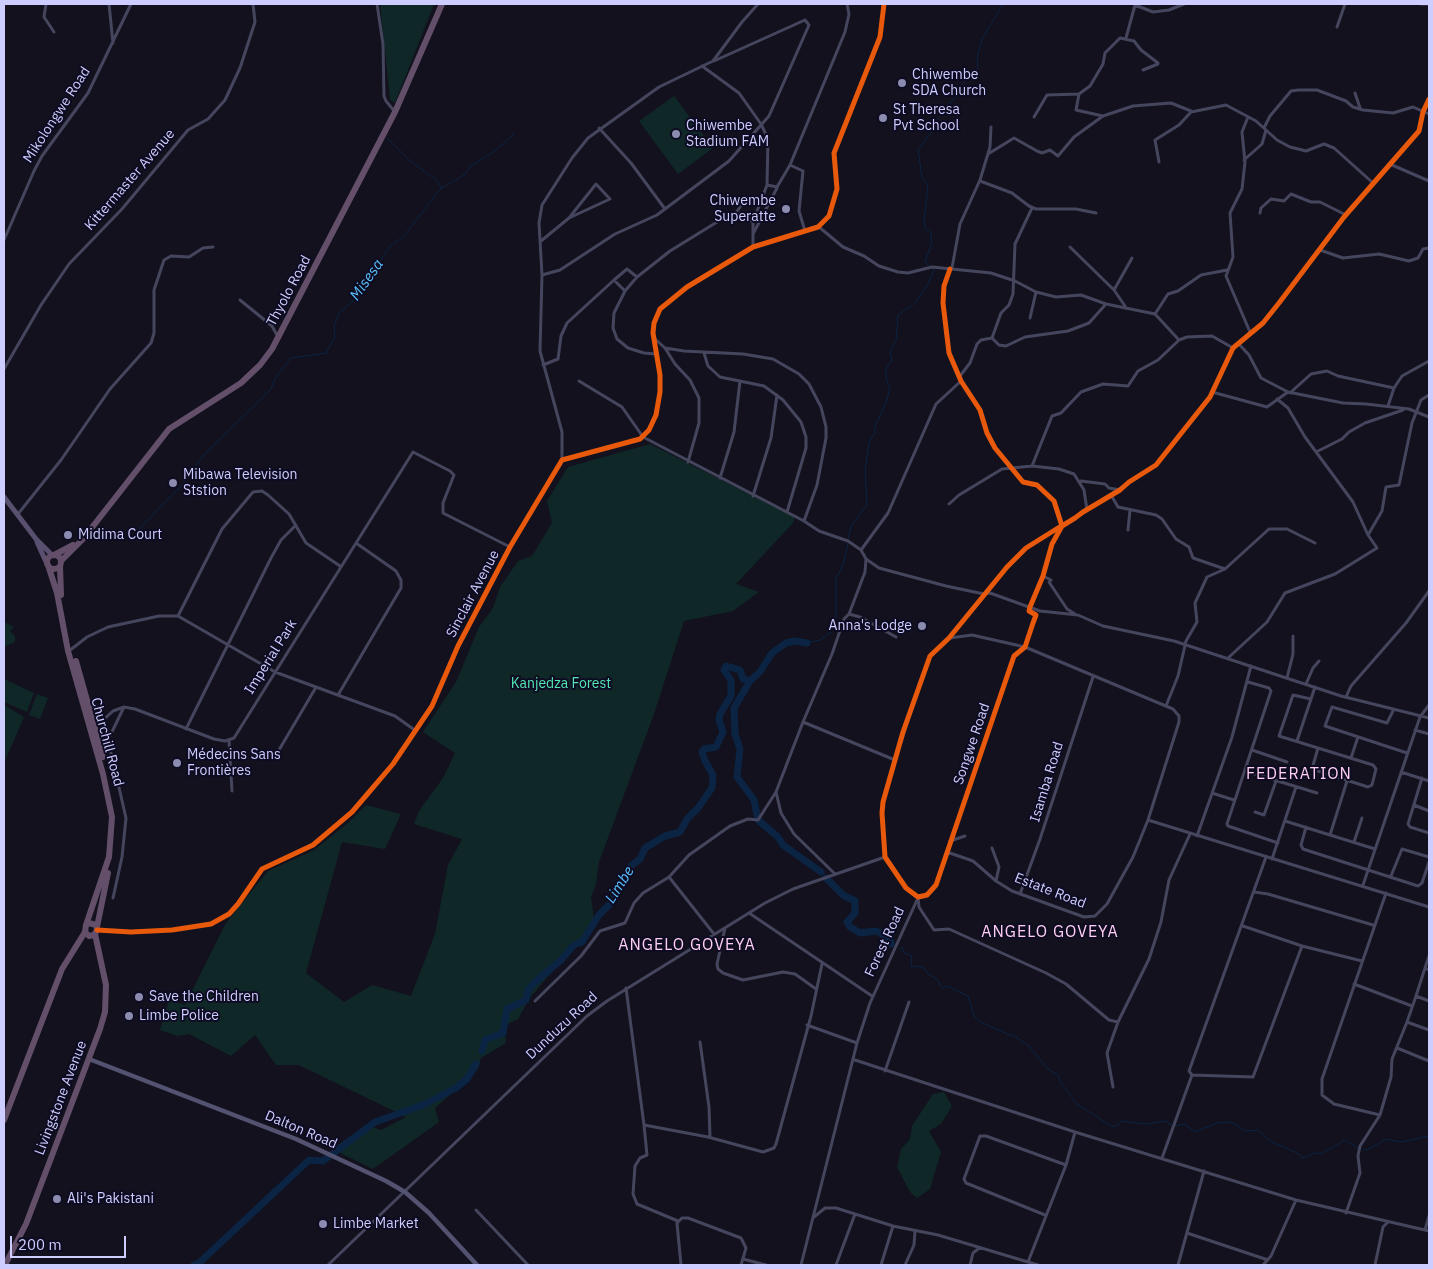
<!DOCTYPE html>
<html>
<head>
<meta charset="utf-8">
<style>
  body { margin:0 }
  #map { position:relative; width:1433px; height:1269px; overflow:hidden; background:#12111d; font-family:"IBM Plex Sans",sans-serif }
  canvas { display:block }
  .frame { position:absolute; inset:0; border:5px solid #cecdff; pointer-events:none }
  .scale { position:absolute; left:10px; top:1236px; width:116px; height:22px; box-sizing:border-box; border:2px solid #cecdff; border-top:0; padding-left:6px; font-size:15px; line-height:18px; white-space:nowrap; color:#cecdff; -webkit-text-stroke:4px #0e0c22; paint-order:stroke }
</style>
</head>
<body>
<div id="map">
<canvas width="1433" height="1269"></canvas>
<div class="frame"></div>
<div class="scale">200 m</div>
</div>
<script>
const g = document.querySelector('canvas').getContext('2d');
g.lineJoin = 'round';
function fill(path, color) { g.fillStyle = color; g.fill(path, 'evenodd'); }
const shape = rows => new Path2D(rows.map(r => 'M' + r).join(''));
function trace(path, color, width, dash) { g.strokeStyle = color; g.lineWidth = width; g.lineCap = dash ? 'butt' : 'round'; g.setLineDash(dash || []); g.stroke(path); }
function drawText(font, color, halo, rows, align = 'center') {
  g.font = font + ' "IBM Plex Sans",sans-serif'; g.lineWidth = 4; g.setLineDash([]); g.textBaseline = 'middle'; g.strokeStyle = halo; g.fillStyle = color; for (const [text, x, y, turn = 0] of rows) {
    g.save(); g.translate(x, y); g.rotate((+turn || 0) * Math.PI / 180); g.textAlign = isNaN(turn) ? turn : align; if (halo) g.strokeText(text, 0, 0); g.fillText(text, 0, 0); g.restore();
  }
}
fill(shape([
  [380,4,434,4,395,103,390,100],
  [674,96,713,148,678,174,639,121],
  [650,444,795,517,793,523,736,584,759,592,733,611,684,621,654,714,599,862,596,884,591,897,595,927,543,982,529,999,518,1019,504,1026,506,1043,481,1058,478,1069,435,1108,439,1122,373,1169,332,1149,367,1125,381,1130,406,1117,299,1065,276,1065,255,1035,231,1056,189,1034,177,1036,160,1030,169,1000,185,1005,226,923,268,871,314,850,349,822,366,805,401,814,385,849,342,842,306,973,344,1002,372,985,411,996,435,934,448,865,462,839,414,824,419,811,443,778,455,753,423,732,456,682,479,627,493,608,500,587,518,561,532,556,552,523,547,501,568,467],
  [4,622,14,627,10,631,15,636,15,642,4,647],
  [4,679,34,693,27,712,4,702],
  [37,694,48,698,40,719,29,715],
  [4,705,24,717,4,763],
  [944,1092,952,1106,941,1124,929,1131,941,1152,930,1189,917,1198,910,1192,897,1167,901,1149,910,1139,912,1126,933,1094]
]), '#0f2827');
trace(shape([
  [387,138,409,160,436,180,442,188],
  [135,537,138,530,183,484,204,455,271,389,275,378,291,358,326,353,335,337,334,327,339,313,357,298,361,283,375,263,381,260,389,247,404,236,440,189,464,175,471,166,495,151,514,134],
  [848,539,851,526,867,505,865,470,869,442,874,435,876,424,886,403,890,387,886,379,886,369,892,360,890,351,896,340,898,315,915,303,928,284,934,270,925,262,932,243,931,233,925,228,924,220,928,185,922,178,918,149,931,133,937,120,956,96,961,85,978,68,977,57,982,39,1003,4],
  [807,643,820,640,830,633,836,617,836,579,844,562,848,543],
  [899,950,902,947,904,953,912,956,911,966,923,967,928,974,937,979,942,988,947,986,968,996,974,1016,981,1022,1009,1035,1013,1035,1028,1045,1048,1069,1058,1075,1061,1083,1077,1104,1111,1126,1117,1126,1122,1121,1145,1124,1165,1121,1173,1126,1185,1124,1195,1132,1217,1123,1232,1122,1245,1131,1258,1130,1270,1141,1299,1154,1302,1158,1315,1153,1321,1154,1345,1140,1358,1148],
  [1363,1149,1367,1150,1387,1139,1401,1142,1429,1136]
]), '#0b2444', 1);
trace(shape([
  [750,681,734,708,735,734,740,749,737,777,754,800,758,820,778,837,783,845,821,872],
  [826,878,843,895,855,901,855,913,847,922,850,927,860,933,876,931,881,933,885,939,890,938,891,944],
  [482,1051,485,1040,503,1033,507,1009,526,1000,528,990,534,983,561,960,574,945,582,942,599,915,613,901,621,881,631,866,640,859,645,848,665,836,680,832,687,819,698,808,712,788,713,775,705,761,702,752,704,749,716,747,723,732,719,720,720,714,731,696,731,680,724,670,726,666,740,670,743,679,750,681,760,672,772,653,786,643,794,641,807,643],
  [194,1265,199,1263,309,1160,323,1161,375,1122,423,1105,456,1088,467,1079,476,1064]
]), '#0b2444', 7);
trace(shape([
  [46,4,44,17,54,32],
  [109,4,113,43],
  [377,4,383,44,384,96,386,101,395,112],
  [1421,4,1429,4],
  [1337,27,1345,4],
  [1126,38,1135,5,1153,12,1169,10,1184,4],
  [702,66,739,93,761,124,768,139,767,185,753,222,753,247],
  [1355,93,1360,108],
  [1079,94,1076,110,1103,116],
  [1034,117,1047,95,1079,94,1090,86,1103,64,1105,53,1120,38,1134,41,1141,50,1158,63,1158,64,1143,70],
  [1248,117,1242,132,1245,162,1242,189,1230,213,1233,257,1226,276,1250,332],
  [599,128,631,163,665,209],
  [1264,128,1270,116,1291,91,1298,90,1317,90,1346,101,1353,107,1363,110,1393,113,1413,107,1429,114],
  [988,154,1014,138,1037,151,1042,153,1050,150,1058,156,1074,137,1103,116,1133,106,1171,103,1191,111],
  [1244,160,1262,144,1266,130],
  [1159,162,1155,140,1179,125,1191,112,1226,105,1256,121,1277,140,1290,147,1306,151,1324,144,1334,148,1373,183],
  [790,165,803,171,799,211,805,231],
  [1392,165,1429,181],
  [980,181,1012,193,1029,206,1036,209,1076,209,1096,213],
  [767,185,777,187,790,165,845,32,849,14,847,4],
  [736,213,744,201,762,198],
  [1260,213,1261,208,1271,199,1284,201,1291,194,1311,202,1320,202,1346,215],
  [819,227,843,247,864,256,879,266,898,272,908,273,932,267,991,273,1015,281,1036,292,1056,297,1081,295,1106,304,1155,314,1179,340],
  [753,234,777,188],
  [4,240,34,171,42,156,88,93,131,4],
  [541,241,569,218,610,199,596,184,569,218],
  [1070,247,1114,290,1125,306],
  [1320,250,1343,258,1379,254,1409,261,1418,258,1423,249,1429,248],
  [952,268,960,224,980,180,990,147,991,127],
  [950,269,944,286,943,303,949,353,961,381,980,410,987,433,995,448,1023,482,1037,485,1054,501,1062,526,1052,544,1043,576,1030,607,1029,611,1036,615,1033,623,1025,647,1014,656,936,885,927,895,923,897,915,896,906,888,885,857,882,813,883,802,895,760,926,666,930,656,949,638,1015,558,1026,548,1059,528],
  [542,275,560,270,615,234,657,215,729,161,769,116,809,25,805,20,714,61],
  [1114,290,1132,258],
  [625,291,614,280,627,269,637,277],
  [240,300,272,326,278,337],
  [1155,314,1168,294,1178,291,1201,275,1227,270],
  [1030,318,1036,292],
  [654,338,665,348,684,351,743,354,773,359,799,374,809,384,821,407,826,427,826,438,817,485,804,521],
  [992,338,1001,313,1009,305,1013,294,1015,244,1032,208],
  [1238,343,1249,355,1261,378,1288,392,1343,403,1366,404,1409,409,1429,417],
  [665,348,675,364,690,380,699,398,699,423,688,462],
  [704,353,708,366,720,377,764,386,783,400,801,422,806,437,806,448,787,512],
  [656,354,644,353,628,348,617,339,613,328,614,313,625,291,637,277,670,251,730,214,736,213,753,222],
  [543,365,558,359,561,336,567,323,614,280],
  [4,369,41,305,69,264,122,209,188,130,208,119,225,100,240,68,255,22,253,4],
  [960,376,970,363,977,344,981,340,992,338,999,345,1006,346,1025,337,1068,331,1089,323,1106,304],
  [579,381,622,407,643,437,804,521,819,531,848,541,861,550,866,559,879,568,946,586,984,594,990,593,1040,611,1078,615,1103,626,1174,641,1341,696,1429,718],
  [1212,392,1267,407,1288,392],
  [1290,393,1311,374,1327,371,1338,376,1394,388],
  [1388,406,1394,388,1402,376,1429,361],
  [1316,452,1342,439,1349,432,1365,423,1403,410],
  [562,460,562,432,540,351,542,275,539,223,542,205,572,158,588,138,659,87,713,61,742,22,758,4],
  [1032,466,1052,416,1061,413,1081,392,1103,384,1128,386,1138,371,1158,360,1179,340,1187,337,1212,336,1233,348],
  [720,478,734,432,740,381],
  [1081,481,1105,484,1109,488,1120,490],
  [1111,495,1118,507,1156,515,1162,519,1176,539,1189,547,1193,558,1225,569],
  [753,496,771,438,777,395],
  [949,504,959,495,1002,469,1032,466,1059,469,1074,474,1084,490,1087,510],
  [18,514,61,460,110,389,151,343,154,333,154,290,164,260,171,256,189,257,203,248,213,247],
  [1062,526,1156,465,1210,397,1233,348,1263,323,1279,303,1344,217,1419,131,1423,112,1429,99],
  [1128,530,1130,510],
  [1368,535,1382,511,1386,487,1399,485,1412,423,1421,400,1429,395],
  [861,550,888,513,936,404,961,381],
  [1043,576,1051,580,1049,582,1067,609,1075,614],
  [849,614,860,617,896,637],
  [178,616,222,529,253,492,262,491,268,495,289,514,306,543,340,566],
  [69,651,87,637,108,627,159,616,178,616,275,672,395,716,416,731],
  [1228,658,1267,622,1285,593,1335,574,1377,548,1368,535,1353,502,1305,437,1288,408,1277,399],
  [1287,678,1293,654,1293,636],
  [1248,682,1269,688,1271,691,1227,824,1228,826,1278,843],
  [1306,684,1313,668,1319,661],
  [338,695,401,588,401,580,396,571,356,543],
  [1346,697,1351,686,1406,623,1429,591],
  [1311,699,1293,695,1279,736,1373,765,1376,769,1372,785,1368,787,1312,769,1318,748],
  [1166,706,1178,676,1186,641,1197,622,1195,603,1207,577,1225,569,1269,529,1287,529,1315,543],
  [1393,711,1387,723,1332,707,1325,726,1407,753],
  [92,720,101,722,113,711,124,707,135,709,214,739,225,741,234,738,413,452,450,471,454,475,443,503,443,513,510,547],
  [803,722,895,760],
  [186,729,271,558,281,540,296,525],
  [1415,730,1429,734],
  [229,741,232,791],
  [1297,741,1315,687],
  [279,750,315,689],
  [1252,750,1287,762],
  [1351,758,1358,737],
  [1245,771,1317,793],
  [1401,772,1429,781],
  [1422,778,1408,824,1410,827,1429,833],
  [1212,793,1234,800],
  [1414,805,1429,811],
  [1255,812,1264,815,1276,781],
  [1148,820,1429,907],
  [1285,821,1375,849],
  [1306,827,1301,845,1303,849,1418,886,1422,883,1429,862],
  [1330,835,1347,781],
  [1197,836,1232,737,1251,666],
  [950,841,965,836],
  [1354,842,1362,818],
  [992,848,999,867,996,881],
  [947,852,973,861,996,881,1012,891,1084,917,1095,916,1107,904,1133,857,1148,820,1179,722,1179,716,1173,709,1025,647,972,635,950,638],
  [1272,859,1296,787],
  [835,874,794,834,781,813,776,792,803,722,832,654,844,619,849,614,865,572,866,559],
  [1391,876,1402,849,1429,857],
  [669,877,714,934],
  [1363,885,1420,717,1429,705],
  [1254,892,1268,894,1373,925],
  [1020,894,1040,839,1093,677],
  [918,897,919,907,934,930,949,929,1046,973,1066,984,1109,1020,1118,1022,1149,959,1161,922,1169,880,1190,834],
  [113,898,122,857,126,818,108,740,124,707],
  [749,913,872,996],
  [1243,926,1302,946,1253,1077,1192,1075,1189,1071,1266,857],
  [725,928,717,964,718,969,723,973,743,980,783,972,795,974,816,989],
  [98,930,131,932,172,930,211,924,229,914,238,904,262,869,313,845,352,812,370,791,393,764,432,706,458,646,510,547,562,460,640,439,649,430,656,415,660,392,660,375,653,333,654,323,660,309,687,287,753,247,818,227,829,216,837,189,834,153,880,37,884,4],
  [1302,946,1362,961],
  [1429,956,1425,968,1429,970],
  [1425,968,1416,996,1429,1001],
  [1354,984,1412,1006],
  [626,988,644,1125,708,1137,763,1152,774,1148,776,1144,811,1016,822,964],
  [1416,996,1407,1022,1429,1030],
  [535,1001,581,956,600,931,625,923,634,903,643,893,669,877,689,855,730,826,748,819,758,820,776,792],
  [807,1025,857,1043],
  [700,1042,709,1107,710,1137],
  [1397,1048,1429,1061],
  [885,1071,909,1002],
  [1113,1087,1107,1053,1118,1022],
  [1380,1115,1334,1104,1322,1095,1322,1079,1386,893],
  [644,1125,647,1155,640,1158,635,1166,633,1194,637,1204,678,1221],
  [1075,1132,1296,1200,1429,1231],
  [1162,1158,1192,1075],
  [476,1210,528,1265],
  [1346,1213,1360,1173,1358,1156,1360,1146,1380,1115,1391,1077,1392,1059,1407,1022],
  [1045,1215,966,1183,964,1179,980,1136,986,1136,1066,1165],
  [814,1217,825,1208,836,1208,893,1226,938,1235,1028,1262,1066,1165,1075,1132,855,1060],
  [1425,1230,1429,1216],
  [1187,1233,1268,1260],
  [743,1259,766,1265],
  [1028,1262,1038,1265],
  [328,1265,587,1016,607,1001,765,903,793,889,885,857],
  [681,1265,677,1223,682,1218,688,1218,741,1238,746,1248,741,1265],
  [801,1265,857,1043,870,1003,917,900],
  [836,1265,855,1214],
  [881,1265,893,1226],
  [905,1265,914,1245,915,1231],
  [970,1265,973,1253,978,1249],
  [1178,1265,1204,1171],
  [1263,1265,1271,1256,1296,1200],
  [1375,1265,1383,1227,1388,1222]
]), '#45465e', 3);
trace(shape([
  [89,1059,296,1139,386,1181,405,1192,429,1213,477,1265]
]), '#535371', 4.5);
trace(shape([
  [4,497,36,539,52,555],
  [37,542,47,564]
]), '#595070', 5);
trace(shape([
  '47 562a7 7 0 1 1 14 0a7 7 0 1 1-14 0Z',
  [54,555,73,545],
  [61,561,83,539,169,429,241,383,260,365,272,349,395,112,442,4],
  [48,565,57,593,68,651,103,774,112,817,109,857,86,925],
  [60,566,61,595],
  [76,661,103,757],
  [97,927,108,873],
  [4,1120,62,969,85,932,86,925,89,923,96,925,97,930,94,935,89,936,85,932],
  [5,1265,26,1224,100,1029,105,1012,106,985,95,934]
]), '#644f6a', 6);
trace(shape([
  [1059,528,1062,526]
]), '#45465e', 3);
trace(shape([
  [950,269,944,286,943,303,949,353,961,381,980,410,987,433,995,448,1023,482,1037,485,1054,501,1062,526,1052,544,1043,576,1030,607,1029,611,1036,615,1033,623,1025,647,1014,656,936,885,927,895,918,897,906,888,885,857,882,813,883,802,903,732,930,656,949,638,1007,567,1026,548,1058,528,1062,526,1075,518,1083,512,1120,490,1129,482,1156,465,1210,397,1233,348,1263,323,1279,303,1344,217,1419,131,1423,112,1429,99],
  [97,930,131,932,172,930,211,924,229,914,238,904,262,869,313,845,352,812,370,791,393,764,432,706,458,646,510,547,562,460,640,439,649,430,656,415,660,392,660,375,653,333,654,323,660,309,687,287,753,247,818,227,829,216,837,189,834,153,880,37,884,4]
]), '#e8590c', 5);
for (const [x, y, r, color] of [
  [902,83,5,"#8c8bb0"],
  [883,118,5,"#8c8bb0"],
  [676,134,5,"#8c8bb0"],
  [786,209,5,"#8c8bb0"],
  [173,483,5,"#8c8bb0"],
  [68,535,5,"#8c8bb0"],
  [922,626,5,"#8c8bb0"],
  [177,763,5,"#8c8bb0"],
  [139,997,5,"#8c8bb0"],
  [129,1016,5,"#8c8bb0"],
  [57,1199,5,"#8c8bb0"],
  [323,1224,5,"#8c8bb0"]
]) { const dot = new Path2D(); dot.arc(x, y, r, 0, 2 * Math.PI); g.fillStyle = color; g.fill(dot); trace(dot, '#0e0c22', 2); }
drawText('14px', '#cecdff', '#0e0c22', [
  ["Chiwembe",912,75],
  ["SDA Church",912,91],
  ["St Theresa",893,110],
  ["Pvt School",893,126],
  ["Chiwembe",686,126],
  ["Stadium FAM",686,142],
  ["Chiwembe",776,201,"right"],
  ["Superatte",776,217,"right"],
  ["Mibawa Television",183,475],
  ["Ststion",183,491],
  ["Midima Court",78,535],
  ["Anna's Lodge",912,626,"right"],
  ["Médecins Sans",187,755],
  ["Frontières",187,771],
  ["Save the Children",149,997],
  ["Limbe Police",139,1016],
  ["Ali's Pakistani",67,1199],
  ["Limbe Market",333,1224]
], 'left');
drawText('14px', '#cecdff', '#0e0c22', [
  ["Mikolongwe Road",57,115,-57],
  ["Kittermaster Avenue",130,180,-49],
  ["Thyolo Road",289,291,-62],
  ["Sinclair Avenue",473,594,-62],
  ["Imperial Park",271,657,-58],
  ["Churchill Road",107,742,75],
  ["Songwe Road",972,744,-71],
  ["Isamba Road",1047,782,-73],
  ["Estate Road",1050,891,21],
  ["Forest Road",885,942,-65],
  ["Dunduzu Road",562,1026,-43],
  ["Livingstone Avenue",61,1098,-69],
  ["Dalton Road",301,1130,23]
]);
drawText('14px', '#53e5b4', '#0e0c22', [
  ["Kanjedza Forest",561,684]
]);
drawText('italic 15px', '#5bc0ff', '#0e0c22', [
  ["Misesa",367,280,-55],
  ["Limbe",620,885,-58]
]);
g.letterSpacing = '1px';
drawText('16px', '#ffcff1', '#0e0c22', [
  ["FEDERATION",1299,774],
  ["ANGELO GOVEYA",1050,932],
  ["ANGELO GOVEYA",687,945]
]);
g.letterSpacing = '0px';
</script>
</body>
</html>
